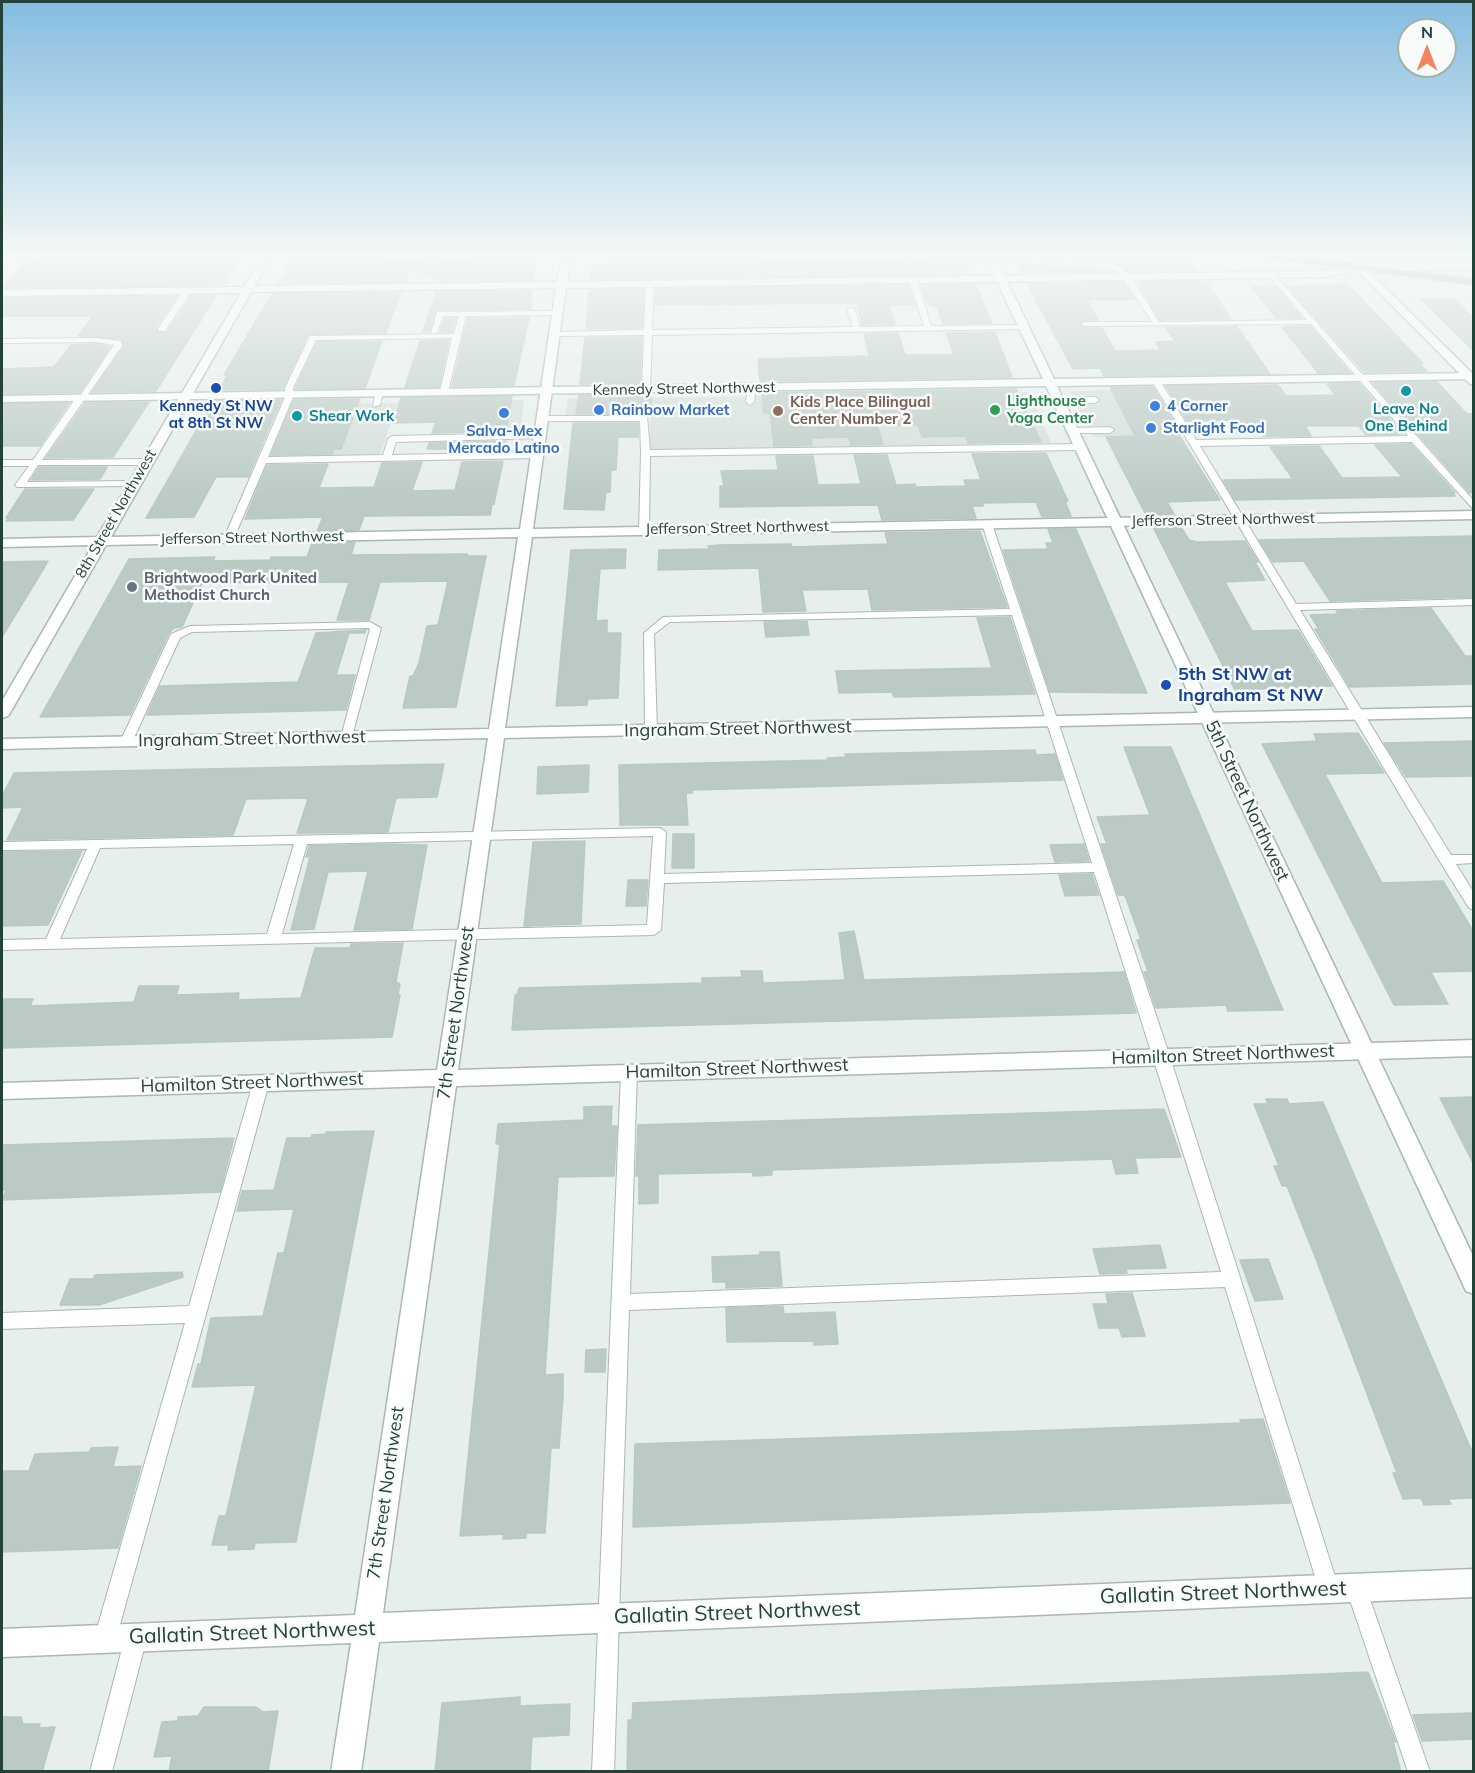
<!DOCTYPE html>
<html>
<head>
<meta charset="utf-8">
<style>
  body { margin:0 }
  #map { position:relative; width:1475px; height:1773px; overflow:hidden; background:#e6efeb; font-family:Mulish,sans-serif }
  canvas { display:block }
  .frame { position:absolute; inset:0; border:3px solid #24423a; pointer-events:none }
  .north { position:absolute; left:1397px; top:18px; width:60px; height:60px; box-sizing:border-box; background:#f7fbf9; border:2px solid #a3b1ad; border-radius:50%; rotate:0deg; font-size:16px; font-weight:700; line-height:24px; text-align:center; color:#24423a }
  .north::after { content:''; display:block; margin:auto; width:21px; height:27px; background:#f4845f; clip-path:polygon(50% 0,100% 100%,50% 72%,0 100%) }
</style>
</head>
<body>
<div id="map">
<canvas width="1475" height="1773"></canvas>
<div class="frame"></div>
<div class="north">N</div>
</div>
<script>
const g = document.querySelector('canvas').getContext('2d');
g.lineJoin = 'round';
function fill(path, color) { g.fillStyle = color; g.fill(path, 'evenodd'); }
const shape = rows => new Path2D(rows.map(r => 'M' + r).join(''));
function trace(path, color, width, dash) { g.strokeStyle = color; g.lineWidth = width; g.lineCap = dash ? 'butt' : 'round'; g.setLineDash(dash || []); g.stroke(path); }
function drawText(font, color, halo, rows, align = 'center') {
  g.font = font + ' Mulish,sans-serif'; g.lineWidth = 5; g.setLineDash([]); g.textBaseline = 'middle'; g.strokeStyle = halo; g.fillStyle = color; for (const [text, x, y, turn = 0] of rows) {
    g.save(); g.translate(x, y); g.rotate((+turn || 0) * Math.PI / 180); g.textAlign = isNaN(turn) ? turn : align; if (halo) g.strokeText(text, 0, 0); g.fillText(text, 0, 0); g.restore();
  }
}
fill(shape([
  [1157,389,1185,435,1093,437,1070,391],
  [1030,392,1051,443,649,450,650,417,565,417,568,399],
  [524,400,519,436,475,437,483,401],
  [398,403,378,460,258,462,277,417,252,417,259,404]
]), '#d4dfda');
const building = shape([
  [294,254,347,254,344,258,379,259,378,262,426,261,433,266,439,261,477,261,478,254,538,254,533,280,440,281,410,269,405,282,278,283,294,254],
  [1013,254,1158,254,1162,259,1189,259,1197,271,1128,272,1120,264,1102,260,1013,254],
  [240,259,223,285,2,288,25,262,240,259],
  [905,260,965,261,971,274,590,279,592,264,905,260],
  [1018,265,1102,270,1111,272,1022,273,1018,265],
  [1205,281,1231,319,1160,320,1137,282,1205,281],
  [1124,282,1135,300,1087,300,1098,320,1085,320,1079,323,1085,328,1102,328,1115,351,1160,350,1156,342,1175,341,1165,328,1237,327,1270,374,1104,376,1100,368,1073,369,1027,284,1124,282],
  [975,284,992,323,943,324,937,307,927,304,921,285,975,284],
  [1347,284,1423,363,1419,363,1427,371,1364,372,1287,286,1347,284],
  [908,285,915,305,889,305,895,324,862,325,857,303,655,305,656,289,908,285],
  [1275,286,1302,318,1276,318,1252,287,1275,286],
  [644,289,642,328,586,329,589,290,644,289],
  [531,291,531,309,437,310,429,332,423,332,436,292,531,291],
  [401,292,386,333,308,335,283,389,219,390,228,375,224,375,272,294,401,292],
  [177,296,156,328,159,333,167,332,191,296,216,296,156,391,92,392,124,346,121,339,78,336,93,316,2,316,2,298,177,296],
  [1421,299,1454,299,1473,317,1473,350,1421,299],
  [445,318,456,318,452,332,440,332,445,318],
  [468,318,529,318,514,385,452,386,468,318],
  [1310,326,1350,373,1318,373,1282,327,1310,326],
  [995,332,1012,377,760,381,758,359,869,356,864,334,898,333,905,355,954,355,946,333,995,332],
  [642,337,640,383,580,384,585,338,642,337],
  [449,340,439,387,405,387,420,341,449,340],
  [382,341,365,388,295,389,317,342,382,341],
  [96,344,110,347,80,392,2,394,2,369,54,367,71,345,96,344],
  [1437,382,1467,414,1473,414,1473,493,1470,493,1373,383,1437,382],
  [1359,383,1403,434,1366,435,1359,426,1305,426,1311,436,1263,436,1259,432,1245,432,1237,420,1187,421,1166,386,1278,385,1286,396,1335,395,1327,384,1359,383],
  [1110,387,1153,387,1173,421,1170,421,1220,500,1167,502,1174,514,1146,515,1106,437,1135,436,1110,387],
  [1016,389,1041,442,968,443,966,436,922,437,918,425,877,425,883,444,851,445,849,437,811,438,812,445,774,446,770,413,764,413,762,393,1016,389],
  [651,394,652,416,647,414,576,414,579,395,651,394],
  [512,396,506,431,432,433,436,422,393,423,401,398,512,396],
  [360,399,341,449,334,449,332,454,271,455,294,400,360,399],
  [281,400,248,477,216,477,194,517,146,518,213,401,281,400],
  [149,402,113,457,46,458,85,403,149,402],
  [69,403,40,446,2,446,2,404,69,403],
  [573,423,638,423,638,437,618,437,616,470,611,470,610,492,606,492,604,510,564,509,573,423],
  [506,441,505,450,427,449,429,443,506,441],
  [1411,444,1455,493,1452,493,1455,496,1235,500,1223,480,1293,479,1270,447,1319,446,1342,478,1402,477,1375,445,1411,444],
  [1046,453,1068,501,1065,501,1071,516,1042,517,1036,502,983,503,983,506,972,506,976,518,882,520,878,505,720,507,720,486,724,486,721,471,778,470,776,456,813,456,818,485,861,484,854,455,887,455,896,485,915,484,916,487,966,486,964,480,981,480,972,454,1046,453],
  [503,461,494,504,492,504,490,515,364,516,359,530,317,531,323,517,245,519,267,465,328,464,319,488,374,487,382,463,422,462,412,491,455,490,462,462,503,461],
  [39,467,107,467,100,479,31,480,39,467],
  [25,489,94,489,73,520,6,521,9,518,6,518,25,489],
  [1153,527,1181,527,1189,540,1197,542,1245,541,1258,562,1255,562,1265,580,1225,582,1252,631,1298,630,1332,686,1235,690,1153,527],
  [1048,529,1076,529,1147,693,1050,692,1003,550,1048,549,1046,543,1053,543,1048,529],
  [980,531,1007,607,872,610,868,589,802,590,806,611,763,612,759,568,658,570,659,550,709,549,708,546,719,545,791,544,791,547,888,544,885,533,980,531],
  [1473,536,1473,597,1330,601,1304,561,1273,562,1259,540,1473,536],
  [355,542,351,555,467,554,467,556,486,556,456,707,403,708,410,676,413,676,419,663,427,626,438,625,448,581,380,582,369,620,337,620,349,582,259,583,260,582,202,584,182,627,174,628,169,633,130,715,40,717,129,559,215,557,213,561,270,560,271,557,307,557,312,543,355,542],
  [626,549,625,568,600,569,596,621,607,620,607,633,621,633,618,698,588,699,587,705,556,706,571,550,626,549],
  [48,561,44,568,2,637,2,562,48,561],
  [1431,608,1465,656,1473,656,1473,684,1350,687,1315,629,1319,629,1310,615,1338,614,1336,611,1431,608],
  [1010,617,1035,694,894,697,892,692,839,693,836,671,992,668,977,618,1010,617],
  [807,621,809,635,766,637,764,622,807,621],
  [366,630,365,633,349,633,336,675,355,675,346,710,147,715,160,686,298,682,316,633,366,630],
  [1358,733,1384,773,1325,774,1382,883,1443,881,1473,931,1473,971,1431,972,1448,1004,1394,1005,1262,744,1317,741,1314,734,1358,733],
  [1473,741,1473,776,1406,777,1384,743,1473,741],
  [1124,747,1171,747,1283,1010,1228,1011,1226,1005,1156,1008,1144,972,1148,972,1137,940,1141,940,1126,898,1124,895,1118,895,1101,844,1107,844,1097,817,1150,815,1124,747],
  [1035,750,1036,755,1055,754,1063,780,692,790,692,793,686,793,688,825,620,825,619,765,828,760,827,758,846,757,845,754,1035,750],
  [444,764,437,797,396,798,388,832,297,833,308,799,304,798,246,799,233,835,7,840,23,807,2,808,2,796,14,773,444,764],
  [589,765,588,792,537,794,538,767,589,765],
  [673,834,694,834,694,868,672,868,673,834],
  [585,841,581,924,524,926,533,842,585,841],
  [385,844,427,845,412,929,354,930,368,871,328,872,314,929,291,930,310,857,306,857,309,846,385,844],
  [1084,844,1089,861,1055,862,1050,845,1084,844],
  [82,851,48,925,2,926,2,852,82,851],
  [1092,874,1099,895,1065,896,1059,875,1092,874],
  [628,880,648,880,646,906,626,906,628,880],
  [854,931,864,980,1124,972,1136,1013,512,1030,515,995,517,995,519,988,702,983,702,978,742,977,741,971,762,971,763,983,845,980,839,933,854,931],
  [403,943,396,982,400,984,398,995,400,995,392,1037,2,1048,2,999,33,999,30,1006,134,1002,139,986,179,986,176,995,239,993,238,1000,301,998,315,948,350,948,351,944,403,943],
  [1473,1097,1473,1163,1440,1098,1473,1097],
  [1266,1099,1287,1099,1289,1104,1323,1102,1473,1454,1473,1498,1448,1499,1451,1504,1424,1505,1421,1498,1403,1499,1393,1473,1397,1473,1314,1254,1287,1186,1282,1186,1274,1166,1279,1166,1254,1104,1268,1104,1266,1099],
  [612,1106,611,1126,617,1126,614,1176,558,1177,545,1375,563,1374,563,1396,559,1448,551,1448,545,1533,526,1533,526,1538,503,1539,504,1534,460,1536,500,1144,496,1144,498,1124,584,1120,584,1107,612,1106],
  [1164,1109,1181,1157,1135,1158,1138,1173,1116,1174,1112,1159,772,1170,772,1175,753,1176,753,1172,658,1174,658,1203,639,1204,639,1176,636,1176,638,1125,1164,1109],
  [374,1131,296,1542,255,1543,254,1549,228,1550,229,1545,212,1545,219,1516,226,1516,256,1385,192,1387,198,1364,201,1364,211,1318,263,1316,278,1253,284,1253,294,1209,237,1211,242,1191,274,1190,287,1138,311,1138,312,1135,326,1134,326,1132,374,1131],
  [234,1138,220,1192,2,1200,6,1190,2,1190,2,1145,234,1138],
  [1160,1245,1166,1268,1126,1269,1127,1273,1100,1274,1093,1249,1160,1245],
  [760,1252,779,1252,782,1286,726,1288,726,1282,713,1282,712,1257,760,1255,760,1252],
  [1268,1259,1283,1299,1255,1301,1240,1260,1268,1259],
  [182,1272,183,1277,99,1305,60,1305,70,1279,93,1279,95,1275,182,1272],
  [1132,1293,1145,1336,1122,1337,1119,1328,1099,1328,1093,1304,1108,1304,1106,1294,1132,1293],
  [783,1306,784,1314,835,1312,838,1344,814,1345,814,1341,727,1342,726,1308,783,1306],
  [606,1349,605,1372,585,1372,586,1350,606,1349],
  [1263,1419,1290,1503,633,1527,635,1444,1056,1430,1241,1423,1240,1420,1263,1419],
  [118,1447,113,1467,141,1466,118,1548,2,1552,2,1471,29,1471,35,1454,90,1452,91,1448,118,1447],
  [1368,1672,1396,1742,1393,1742,1401,1772,627,1772,628,1720,632,1720,633,1703,1368,1672],
  [520,1697,520,1706,570,1704,569,1735,532,1737,530,1772,435,1772,442,1703,520,1697],
  [204,1707,256,1707,263,1712,278,1711,268,1772,169,1772,172,1756,154,1757,162,1722,178,1721,178,1717,198,1716,204,1707],
  [1473,1713,1473,1739,1422,1741,1413,1715,1473,1713],
  [2,1717,21,1717,23,1724,40,1724,39,1728,55,1727,42,1772,2,1772,2,1717]
]);
fill(building, '#bbcac4');
trace(building, '#b8c9c2', 1.5);
const lane = shape([
  [158,254,271,254,267,256,2,260,2,256,158,254],
  [432,254,439,254,436,262,432,264,428,262,432,254],
  [562,254,623,254,619,256,566,256,562,254],
  [1273,273,1474,501,1474,510,1412,442,1200,446,1296,604,1474,599,1474,605,1300,610,1451,855,1474,855,1474,863,1456,864,1474,893,1474,910,1469,908,1439,860,1152,381,1159,379,1196,440,1408,436,1311,324,1085,326,1081,324,1085,322,1152,322,1123,277,1127,275,1130,275,1159,322,1307,320,1270,277,1270,273,1273,273],
  [913,278,917,280,931,326,1024,325,1028,327,1024,329,652,335,650,389,646,392,642,389,644,335,555,336,551,334,555,332,644,330,646,284,650,282,654,284,652,330,853,327,847,310,851,308,855,310,860,327,924,326,909,280,913,278],
  [185,288,192,290,165,331,159,331,158,329,185,288],
  [558,311,561,311,561,315,466,316,448,392,444,395,440,392,452,338,316,340,293,388,294,395,268,457,383,455,388,439,392,436,540,433,543,434,543,438,396,442,392,455,537,452,542,455,537,458,266,463,234,538,229,541,224,538,286,395,285,388,310,336,454,334,459,316,443,316,437,333,431,333,437,312,558,311],
  [96,338,121,341,122,346,42,460,146,459,151,462,146,465,38,465,27,482,137,481,137,485,134,486,17,487,15,485,29,466,2,466,2,460,33,460,77,396,80,396,114,345,96,342,2,343,2,339,96,338],
  [752,384,756,387,754,402,750,405,746,402,748,387,752,384],
  [379,390,383,393,380,405,373,407,375,393,379,390],
  [1058,397,1095,397,1099,400,1095,403,1055,402,1055,398,1058,397],
  [542,416,647,416,650,450,1080,444,1085,447,1080,450,650,456,649,530,644,533,639,530,641,453,640,421,539,421,538,419,542,416],
  [1073,428,1110,427,1114,430,1110,433,1070,433,1069,431,1073,428],
  [987,521,992,524,1170,1057,1339,1589,1336,1596,1329,1599,1322,1596,1319,1589,1225,1287,629,1310,614,1772,592,1772,621,1072,624,1068,629,1066,634,1068,637,1072,630,1294,1221,1272,1094,872,664,883,661,930,654,935,2,950,2,940,46,939,87,849,2,850,2,842,660,828,666,832,664,874,1092,863,1012,615,670,622,654,634,657,731,651,735,645,731,644,633,663,617,1010,609,982,524,987,521],
  [653,836,647,925,282,934,307,844,653,836],
  [294,844,267,934,60,939,100,848,294,844],
  [370,622,381,628,351,740,343,740,341,737,370,629,368,628,192,632,180,638,132,742,126,746,120,742,171,634,190,626,370,622],
  [261,1077,266,1079,269,1083,206,1314,116,1639,112,1646,105,1650,98,1646,94,1639,185,1323,2,1329,2,1313,189,1306,253,1083,256,1079,261,1077],
  [1356,1578,1363,1581,1366,1588,1430,1772,1408,1772,1346,1588,1349,1581,1356,1578],
  [136,1626,143,1630,147,1637,112,1772,90,1772,125,1637,129,1630,136,1626]
]);
const street = shape([
  [264,254,273,254,254,286,557,282,562,254,571,254,567,282,1118,274,1114,270,1102,268,932,257,928,254,968,254,1102,262,1120,266,1127,274,1325,271,1359,264,1474,264,1474,270,1367,270,1474,375,1474,385,1470,384,1357,270,1325,277,566,288,533,529,1474,511,1474,519,532,537,505,728,1474,707,1474,717,504,738,458,1070,1474,1040,1474,1056,456,1086,383,1613,1474,1569,1474,1597,379,1642,361,1772,331,1772,351,1643,2,1657,2,1629,355,1615,435,1086,2,1099,2,1083,437,1070,488,738,2,749,2,739,489,729,518,537,106,545,10,713,8,716,2,718,2,701,93,545,2,547,2,539,97,537,241,293,2,296,2,290,244,287,264,254],
  [556,288,520,529,111,537,251,292,556,288],
  [1316,254,1325,254,1332,262,1324,264,1316,254]
]);
const secondary = shape([
  [984,254,994,254,1054,379,1474,373,1474,379,1057,386,1474,1258,1474,1294,1466,1291,1046,386,2,402,2,396,1043,379,984,254]
]);
const primary = shape([
  [1255,254,1278,254,1474,279,1474,285,1260,257,1255,254]
]);
trace(lane, '#a8b8b2', 2);
trace(street, '#a8b8b2', 3);
trace(secondary, '#a4bbb3', 3);
trace(primary, '#c2cac8', 3);
fill(lane, '#fff');
fill(street, '#fff');
fill(secondary, '#fff');
fill(primary, '#6aa596');
const sky = g.createLinearGradient(0, 0, 0, 502);
sky.addColorStop(0, '#84bce0');
sky.addColorStop(0.51, '#f4f8f6');
sky.addColorStop(1, '#f4f8f600');
g.fillStyle = sky;
g.fillRect(0, 0, 1475, 502);
for (const [x, y, r, color] of [
  [216,388,6,"#1a4fb4"],
  [1406,391,6,"#0f9aa8"],
  [1155,406,6,"#3f7fe0"],
  [599,410,6,"#3f7fe0"],
  [995,410,6,"#2e9e5b"],
  [778,411,6,"#8d6e63"],
  [504,413,6,"#3f7fe0"],
  [297,416,6,"#0f9aa8"],
  [1151,428,6,"#3f7fe0"],
  [132,587,6,"#6b7280"],
  [1166,685,6,"#1a4fb4"]
]) { const dot = new Path2D(); dot.arc(x, y, r, 0, 2 * Math.PI); g.fillStyle = color; g.fill(dot); trace(dot, '#f7fbf9', 2); }
drawText('15px', '#24423a', '#f7fbf9', [
  ["Kennedy Street Northwest",684,389,-1],
  ["8th Street Northwest",116,514,-60],
  ["Jefferson Street Northwest",1223,520,-1],
  ["Jefferson Street Northwest",737,528,-1],
  ["Jefferson Street Northwest",252,538,-1]
]);
drawText('bold 15px', '#27864d', '#f7fbf9', [
  ["Lighthouse",1007,401],
  ["Yoga Center",1007,418]
], 'left');
drawText('bold 15px', '#785e54', '#f7fbf9', [
  ["Kids Place Bilingual",790,402],
  ["Center Number 2",790,419]
], 'left');
drawText('bold 15px', '#164399', '#f7fbf9', [
  ["Kennedy St NW",216,406],
  ["at 8th St NW",216,423]
]);
drawText('bold 15px', '#366cbe', '#f7fbf9', [
  ["4 Corner",1167,406],
  ["Rainbow Market",611,410],
  ["Starlight Food",1163,428],
  ["Salva-Mex",504,431,"center"],
  ["Mercado Latino",504,448,"center"]
], 'left');
drawText('bold 15px', '#0d838f', '#f7fbf9', [
  ["Leave No",1406,409],
  ["One Behind",1406,426],
  ["Shear Work",309,416,"left"]
]);
drawText('bold 15px', '#5b616d', '#f7fbf9', [
  ["Brightwood Park United",144,578],
  ["Methodist Church",144,595]
], 'left');
drawText('bold 18px', '#164399', '#f7fbf9', [
  ["5th St NW at",1178,675],
  ["Ingraham St NW",1178,696]
], 'left');
drawText('18px', '#24423a', '#f7fbf9', [
  ["Ingraham Street Northwest",738,729,-1],
  ["Ingraham Street Northwest",252,739,-1],
  ["5th Street Northwest",1247,801,65],
  ["7th Street Northwest",456,1013,-82],
  ["Hamilton Street Northwest",1223,1055,-2],
  ["Hamilton Street Northwest",737,1069,-2],
  ["Hamilton Street Northwest",252,1083,-2],
  ["7th Street Northwest",386,1493,-82]
]);
drawText('21px', '#24423a', '#f7fbf9', [
  ["Gallatin Street Northwest",1223,1593,-2],
  ["Gallatin Street Northwest",737,1613,-2],
  ["Gallatin Street Northwest",252,1633,-2]
]);
</script>
</body>
</html>
